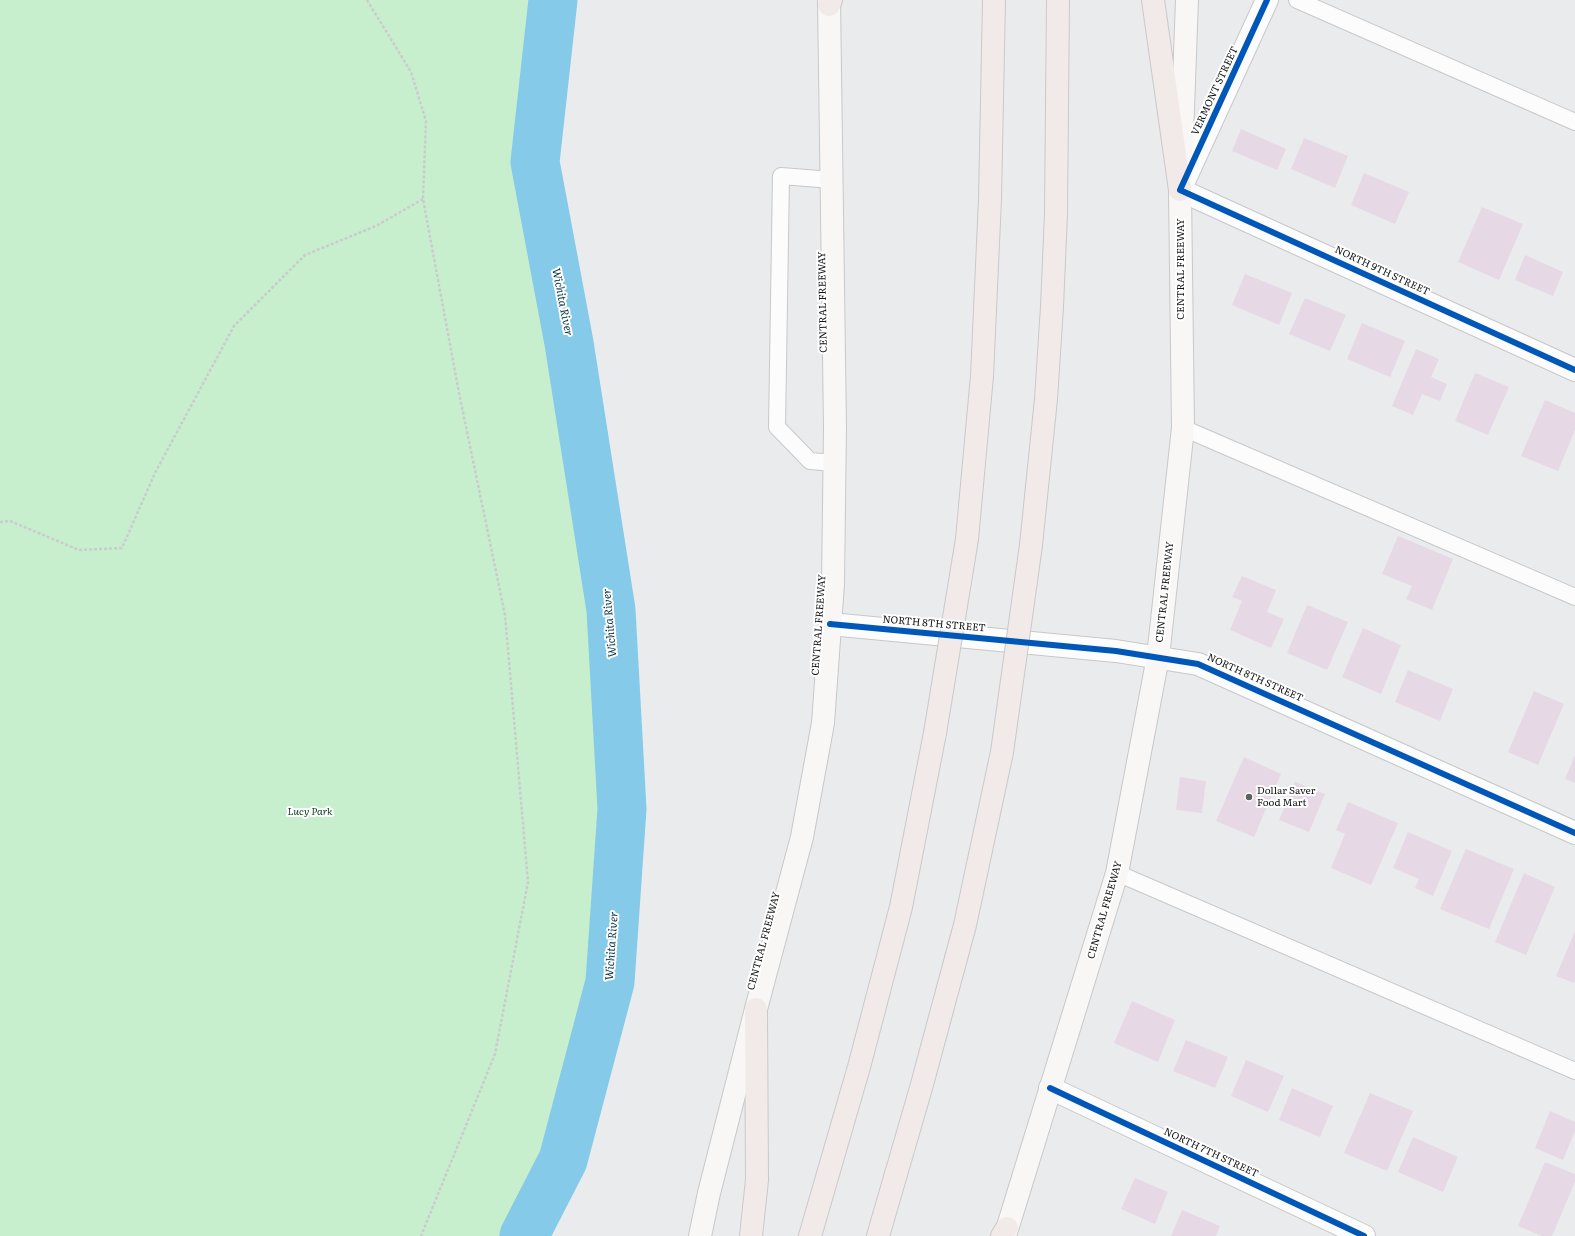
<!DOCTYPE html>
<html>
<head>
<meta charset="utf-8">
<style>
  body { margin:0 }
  canvas { display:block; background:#eaebed }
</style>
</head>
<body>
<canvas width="1575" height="1236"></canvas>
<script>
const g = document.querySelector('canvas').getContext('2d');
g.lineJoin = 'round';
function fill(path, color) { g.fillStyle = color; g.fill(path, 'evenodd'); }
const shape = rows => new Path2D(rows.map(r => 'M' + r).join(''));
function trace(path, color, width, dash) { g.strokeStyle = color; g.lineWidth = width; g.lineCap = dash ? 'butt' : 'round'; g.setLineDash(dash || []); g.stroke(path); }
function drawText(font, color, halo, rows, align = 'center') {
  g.font = font + ' Literata,serif'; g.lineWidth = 4; g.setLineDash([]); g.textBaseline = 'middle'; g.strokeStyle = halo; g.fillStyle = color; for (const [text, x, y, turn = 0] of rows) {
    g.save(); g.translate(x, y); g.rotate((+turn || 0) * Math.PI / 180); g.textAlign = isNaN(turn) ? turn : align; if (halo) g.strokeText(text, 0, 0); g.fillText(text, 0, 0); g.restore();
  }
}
fill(shape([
  [0,0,553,0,535,162,569,343,611,610,622,809,610,982,563,1160,524,1236,0,1236]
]), '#c7efce');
trace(shape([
  [524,1236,563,1160,610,982,622,809,611,610,569,343,535,162,553,0]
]), '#85cbe9', 49);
fill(shape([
  [1241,129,1286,149,1277,170,1232,151],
  [1304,138,1348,156,1335,188,1291,169],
  [1364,173,1409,192,1395,224,1351,205],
  [1482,207,1523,224,1499,280,1458,262],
  [1525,255,1563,272,1553,296,1515,280],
  [1245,274,1292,293,1279,325,1232,305],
  [1305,298,1346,315,1330,351,1289,334],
  [1362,323,1405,341,1390,377,1347,359],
  [1416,349,1439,359,1431,377,1447,384,1440,401,1422,394,1413,415,1392,406],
  [1475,373,1509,387,1488,435,1455,421],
  [1545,400,1575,413,1575,430,1558,471,1521,456],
  [1398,536,1453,559,1432,610,1406,599,1412,586,1382,574],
  [1242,576,1276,590,1267,612,1284,619,1271,648,1230,630,1242,601,1232,597],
  [1307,605,1348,622,1327,670,1287,653],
  [1363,628,1401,645,1381,694,1342,677],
  [1408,670,1453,689,1440,721,1395,702],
  [1534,691,1564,704,1538,765,1508,752],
  [1575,755,1575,783,1565,779],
  [1244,757,1281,774,1254,837,1216,821],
  [1180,777,1206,781,1202,813,1176,810],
  [1295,782,1325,794,1309,832,1279,820],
  [1348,802,1398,823,1371,885,1331,868,1345,834,1336,830],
  [1408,832,1452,851,1433,896,1415,888,1419,879,1393,868],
  [1466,849,1514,869,1489,929,1440,909],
  [1524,873,1555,887,1526,955,1495,942],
  [1575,931,1575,980,1574,983,1556,976],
  [1132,1001,1175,1020,1158,1062,1114,1043],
  [1186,1040,1228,1057,1215,1088,1173,1071],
  [1246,1060,1284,1076,1268,1112,1231,1096],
  [1292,1088,1333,1106,1320,1137,1279,1120],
  [1370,1093,1413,1111,1387,1171,1344,1153],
  [1550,1111,1575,1122,1575,1131,1563,1160,1535,1148],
  [1413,1137,1458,1157,1443,1192,1398,1172],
  [1545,1162,1575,1174,1575,1182,1552,1236,1542,1236,1518,1226],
  [1135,1178,1168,1192,1155,1224,1121,1209],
  [1182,1210,1220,1226,1216,1236,1171,1236]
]), '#e6d9e5');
const service = shape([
  [1297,0,1575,122],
  [832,180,781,176,777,427,810,461,835,463],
  [1183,428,1575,597],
  [1117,873,1575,1071]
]);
const minor = shape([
  [1267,0,1180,190,1575,370],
  [830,624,1116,651,1198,664,1575,833],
  [1050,1088,1364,1236]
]);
const secondary = shape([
  [700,1236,709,1193,756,1009,802,837,823,723,833,584,835,427,829,0],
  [1005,1236,1117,873,1158,657,1183,428,1180,190,1187,0]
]);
const motorway = shape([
  [1153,0,1180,190],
  [829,5,831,0],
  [967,539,982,376,990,199,994,0],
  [1031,545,1046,399,1052,307,1056,213,1058,0],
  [751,1236,757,1180,756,1009],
  [810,1236,859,1067,901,907,935,733],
  [878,1236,921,1088,965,925,1002,752],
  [1002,1236,1007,1228]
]);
trace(service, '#c7c8c9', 18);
trace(minor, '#c7c8c9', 24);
trace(secondary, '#c7c8c9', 24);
trace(motorway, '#c9c9ca', 24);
trace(shape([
  [367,0,411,72,426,121,423,199,459,393,505,615,528,882,495,1054,421,1236],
  [0,522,10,521,79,550,122,548,155,473,234,326,305,255,376,226,423,199]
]), '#cbcbcb', 2.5, [3, 2]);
trace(service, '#fcfcfc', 16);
trace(minor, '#fcfcfc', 22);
trace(secondary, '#f9f7f6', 22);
trace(motorway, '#f2eae9', 22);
const motorwayBridge = shape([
  [935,733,967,539],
  [1002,752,1031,545]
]);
trace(motorwayBridge, '#c9c9ca', 24, []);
trace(motorwayBridge, '#f2eae9', 22);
trace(shape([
  [1267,0,1180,190,1575,370],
  [830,624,1116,651,1198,664,1575,833],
  [1050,1088,1364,1236]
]), '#0057b8', 6);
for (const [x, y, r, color] of [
  [1249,797,4,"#5f6061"]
]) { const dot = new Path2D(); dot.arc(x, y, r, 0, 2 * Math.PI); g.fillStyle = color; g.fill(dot); trace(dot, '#fff', 1.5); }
drawText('10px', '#141516', '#fff', [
  ["VERMONT STREET",1215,91,-65],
  ["CENTRAL FREEWAY",1181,269,-90],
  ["NORTH 9TH STREET",1382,271,25],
  ["CENTRAL FREEWAY",823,302,-91],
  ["CENTRAL FREEWAY",1165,592,-84],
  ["NORTH 8TH STREET",934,624,5],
  ["CENTRAL FREEWAY",819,625,-86],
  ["NORTH 8TH STREET",1255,678,24],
  ["CENTRAL FREEWAY",1105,910,-74],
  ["CENTRAL FREEWAY",764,941,-75],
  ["NORTH 7TH STREET",1211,1153,25]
]);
drawText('10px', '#141516', '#fff', [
  ["Dollar Saver",1257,791],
  ["Food Mart",1257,803]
], 'left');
drawText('italic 10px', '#043b15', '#fff', [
  ["Lucy Park",310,812]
]);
drawText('italic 11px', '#002e3f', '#fff', [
  ["Wichita River",562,302,79],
  ["Wichita River",610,623,-95],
  ["Wichita River",612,946,-86]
]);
</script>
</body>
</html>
